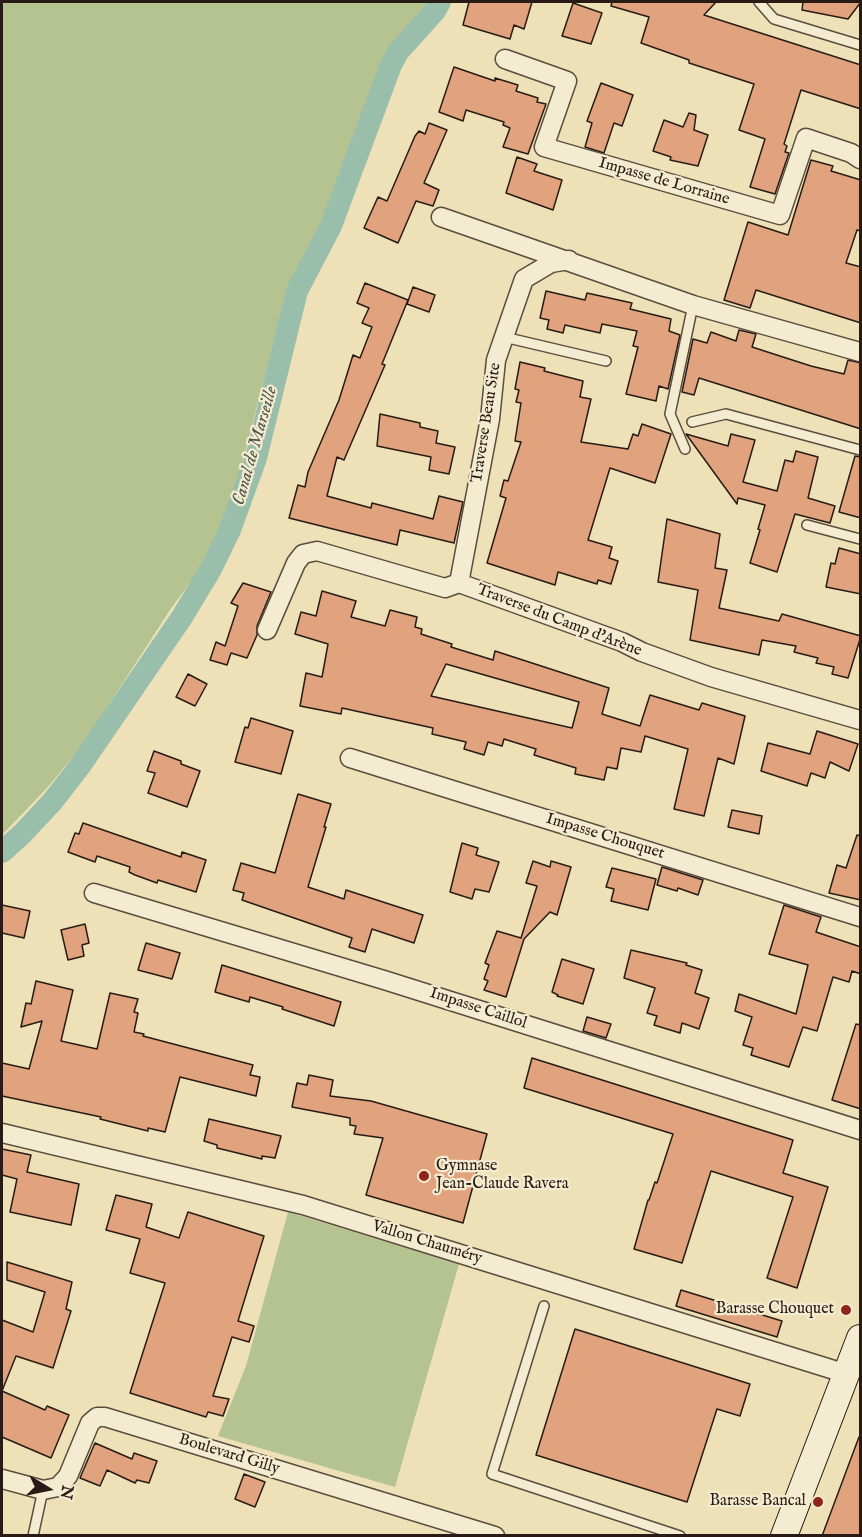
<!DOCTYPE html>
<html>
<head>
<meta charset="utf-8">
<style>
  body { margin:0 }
  #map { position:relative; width:862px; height:1537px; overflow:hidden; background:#eee1b7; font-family:"IM FELL English",serif }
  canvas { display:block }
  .frame { position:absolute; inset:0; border:3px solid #281b15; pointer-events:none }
  .north { position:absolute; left:18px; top:1459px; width:60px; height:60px; -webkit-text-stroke:4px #f4ecd0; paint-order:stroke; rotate:100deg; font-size:16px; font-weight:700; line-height:24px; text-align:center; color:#281b15 }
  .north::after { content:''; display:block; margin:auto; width:21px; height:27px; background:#281b15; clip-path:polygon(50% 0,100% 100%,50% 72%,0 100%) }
</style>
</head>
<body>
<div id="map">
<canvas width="862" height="1537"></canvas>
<div class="frame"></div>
<div class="north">N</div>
</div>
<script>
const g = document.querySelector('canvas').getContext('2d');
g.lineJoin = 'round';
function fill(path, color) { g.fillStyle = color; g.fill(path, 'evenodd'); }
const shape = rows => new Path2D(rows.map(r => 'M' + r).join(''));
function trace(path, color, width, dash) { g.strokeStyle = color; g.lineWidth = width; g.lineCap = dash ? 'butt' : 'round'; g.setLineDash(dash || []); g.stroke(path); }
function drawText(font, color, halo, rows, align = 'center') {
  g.font = font + ' "IM FELL English",serif'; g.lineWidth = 4.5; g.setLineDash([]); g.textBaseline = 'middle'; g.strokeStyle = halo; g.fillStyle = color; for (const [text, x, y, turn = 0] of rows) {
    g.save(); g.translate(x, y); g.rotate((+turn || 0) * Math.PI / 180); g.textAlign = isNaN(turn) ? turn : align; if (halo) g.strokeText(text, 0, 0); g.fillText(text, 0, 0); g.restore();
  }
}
fill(shape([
  [2,2,429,2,384,74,371,146,280,317,223,538,170,610,82,746,47,788,2,835],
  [288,1212,459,1264,395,1487,218,1436,246,1366]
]), '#b5c391');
trace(shape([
  [2,852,22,834,52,802,80,766,182,617,211,569,230,530,256,458,297,291,331,226,391,65,398,52,435,11,440,2]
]), '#99beac', 22);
const building = shape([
  [469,2,532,2,524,29,514,25,510,39,463,25,469,2],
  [612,2,716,2,704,15,861,65,861,109,801,90,784,144,787,146,785,152,789,153,775,194,750,187,765,139,739,130,754,84,689,63,689,60,641,43,649,17,611,6,612,2],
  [803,2,861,2,848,19,802,10,803,2],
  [573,3,602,13,591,44,562,36,573,3],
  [454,67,495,81,495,78,518,85,516,91,538,98,537,102,546,104,528,154,503,147,510,128,503,125,504,122,466,110,463,121,439,112,454,67],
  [601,83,633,95,622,126,614,123,604,153,585,147,592,123,587,121,601,83],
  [689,113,696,115,694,130,708,135,698,166,670,160,671,157,653,151,664,120,683,127,689,113],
  [429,123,447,130,424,183,439,190,433,206,416,201,398,243,364,228,378,197,387,201,415,136,419,131,425,134,429,123],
  [517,157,537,164,534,171,562,180,553,210,506,193,517,157],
  [811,160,833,166,831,171,861,180,861,231,857,230,846,263,861,267,861,323,756,290,750,308,724,300,748,222,788,235,811,160],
  [365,283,408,300,382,364,385,365,344,460,337,457,327,496,371,508,372,503,433,519,439,496,463,502,454,543,400,530,397,545,289,518,298,485,305,487,308,472,339,400,353,355,360,358,372,327,362,323,369,308,357,303,365,283],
  [413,287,435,295,429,312,407,304,413,287],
  [546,291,585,300,587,293,632,303,630,309,671,319,669,331,680,335,668,389,659,386,656,401,626,394,638,347,633,346,637,331,602,324,600,333,565,325,563,333,547,329,549,320,540,318,546,291],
  [739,330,756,334,752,347,811,366,844,374,848,360,861,363,861,429,699,378,694,395,682,392,693,339,707,343,711,332,736,341,739,330],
  [520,362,545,368,544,371,583,381,580,397,591,399,581,442,628,449,633,434,638,436,642,424,671,434,655,483,610,468,588,540,612,547,609,558,618,561,611,584,598,580,597,584,558,572,555,585,487,563,506,498,500,496,504,480,508,481,521,442,515,441,521,403,516,402,519,390,515,389,520,362],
  [380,414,420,423,420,427,438,431,436,443,455,447,449,474,429,470,431,457,377,446,380,414],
  [686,434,728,446,731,434,755,440,743,482,777,491,785,460,793,462,796,451,818,457,808,498,835,506,830,523,795,514,777,572,750,563,760,530,758,529,765,505,738,498,737,504,686,434],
  [855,456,861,457,861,518,839,512,855,456],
  [667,519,720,534,715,568,727,570,719,608,779,621,782,614,861,636,848,678,832,674,834,667,816,663,818,658,794,652,796,646,762,640,759,655,690,640,698,590,658,582,667,519],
  [839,548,861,554,861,594,826,587,831,563,835,564,839,548],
  [243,583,271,592,257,626,257,635,247,658,231,653,227,665,210,660,216,642,225,646,238,606,231,603,243,583],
  [322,591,356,601,351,617,385,626,390,610,417,617,415,627,422,629,421,634,452,644,451,647,493,660,495,651,609,688,602,714,640,726,650,695,699,710,702,703,745,716,734,764,718,758,704,816,674,809,688,749,645,736,641,752,621,748,617,769,607,767,604,780,575,774,576,768,534,755,536,749,504,739,502,746,488,742,484,755,464,749,466,742,432,734,433,728,342,708,341,714,300,706,306,673,322,677,328,644,295,634,301,612,316,616,322,591],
  [446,664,579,702,572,728,431,696,446,664],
  [188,674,207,684,195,706,176,697,188,674],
  [251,718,293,731,281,774,235,762,245,727,248,728,251,718],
  [817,731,858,744,849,771,830,762,825,778,811,773,807,786,761,771,768,743,810,754,817,731],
  [154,751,181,761,181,764,200,771,187,807,148,793,155,773,147,771,154,751],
  [298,794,331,804,324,827,326,827,308,887,344,899,346,890,423,915,414,943,372,929,365,952,349,947,352,938,242,900,244,893,233,890,241,863,275,873,298,794],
  [732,810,762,816,759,834,728,827,732,810],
  [83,823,181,857,182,852,206,860,196,892,158,880,157,883,135,875,129,872,130,867,97,856,95,862,68,852,75,833,79,834,83,823],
  [857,835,861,836,861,900,829,893,837,865,846,868,857,835],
  [462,843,478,848,476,855,499,862,489,892,475,889,472,899,450,892,462,843],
  [533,861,550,867,551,861,571,867,557,915,550,912,524,939,506,997,484,990,488,981,484,979,489,965,485,963,497,931,521,938,537,886,526,883,533,861],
  [662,867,703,880,698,895,678,888,677,891,657,885,662,867],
  [612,868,656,879,648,910,611,901,614,889,606,887,612,868],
  [2,905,30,911,24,938,2,933,2,905],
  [784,905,821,917,816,932,861,947,861,974,852,971,849,982,833,977,817,1031,803,1027,789,1067,751,1055,753,1048,743,1045,752,1017,735,1011,739,994,796,1014,808,965,769,954,784,905],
  [85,924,89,943,82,945,84,956,68,960,61,930,85,924],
  [146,943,180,953,172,979,138,970,146,943],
  [631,950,687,963,686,965,702,970,695,993,709,998,699,1029,682,1023,680,1033,654,1025,657,1016,647,1013,655,988,624,978,631,950],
  [562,959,594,969,583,1004,557,996,558,995,552,992,562,959],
  [222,965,341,1002,334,1026,282,1009,283,1007,250,997,249,1002,215,992,222,965],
  [36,981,73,990,61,1041,97,1049,110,993,138,999,134,1012,138,1013,134,1032,144,1034,143,1036,253,1065,250,1075,260,1077,256,1096,180,1077,165,1132,148,1128,148,1131,100,1119,101,1117,2,1096,2,1063,29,1069,42,1021,21,1027,26,1003,31,1004,36,981],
  [587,1017,611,1024,606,1038,583,1031,587,1017],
  [856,1024,861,1025,861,1109,832,1100,856,1024],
  [532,1058,793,1140,783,1173,828,1187,797,1288,767,1278,793,1197,711,1171,682,1263,634,1249,648,1200,649,1200,655,1182,657,1183,673,1134,524,1088,532,1058],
  [309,1075,333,1080,330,1096,371,1101,487,1134,463,1223,366,1195,383,1138,354,1134,356,1126,350,1125,350,1118,292,1107,297,1083,307,1085,309,1075],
  [209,1119,281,1136,275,1158,262,1156,262,1159,217,1148,217,1145,204,1141,209,1119],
  [2,1149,31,1155,27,1172,79,1184,71,1225,10,1212,17,1179,2,1175,2,1149],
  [116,1195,152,1204,146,1227,179,1238,188,1212,264,1236,238,1321,254,1326,249,1342,232,1337,213,1396,229,1399,223,1416,208,1412,206,1417,130,1393,165,1283,130,1273,140,1239,106,1230,116,1195],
  [7,1262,72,1282,66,1309,71,1311,53,1368,16,1356,2,1391,2,1320,33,1332,45,1292,7,1280,7,1262],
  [681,1290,782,1321,777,1337,676,1306,681,1290],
  [575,1329,750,1384,740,1416,717,1409,687,1502,536,1455,575,1329],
  [2,1391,45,1410,47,1406,69,1415,51,1458,2,1437,2,1391],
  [859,1437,861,1438,861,1536,822,1536,859,1437],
  [95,1443,132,1459,134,1453,157,1461,149,1483,137,1480,135,1483,107,1470,100,1486,80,1478,95,1443],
  [244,1474,265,1482,255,1507,235,1499,244,1474]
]);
fill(building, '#e0a37e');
trace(building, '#281b15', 1.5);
const lane = shape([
  [759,2,774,19,860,45],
  [504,337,606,361],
  [692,422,726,414,860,450],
  [685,449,670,414,693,305],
  [807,525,860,539],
  [544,1306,492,1474,680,1536],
  [33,1536,43,1490]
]);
const street = shape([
  [505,59,567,81,544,147,780,215,806,138,851,153,860,159],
  [441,217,693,305,860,352],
  [459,583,490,419,496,360,524,279,551,263,569,260],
  [267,630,296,563,303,554,317,551,445,588,459,583,622,642,642,652,711,677,860,720],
  [350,758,860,917],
  [94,893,384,980,860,1130],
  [2,1133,303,1205,847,1374],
  [2,1479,43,1490,58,1487,68,1476,90,1423,97,1417,105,1417,495,1536]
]);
const secondary = shape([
  [784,1536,860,1338]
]);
trace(lane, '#5a4c3e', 12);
trace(street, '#5a4c3e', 21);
trace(secondary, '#281b15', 28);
trace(lane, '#f4ecd0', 9);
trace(street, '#f4ecd0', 18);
trace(secondary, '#f4ecd0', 26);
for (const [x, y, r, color] of [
  [424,1176,6,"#8f2418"],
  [846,1310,6,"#8f2418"],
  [818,1502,6,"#8f2418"]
]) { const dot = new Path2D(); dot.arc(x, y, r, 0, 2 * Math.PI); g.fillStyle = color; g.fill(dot); trace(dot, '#f4ecd0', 2); }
drawText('16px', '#281b15', '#f4ecd0', [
  ["Impasse de Lorraine",664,182,16],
  ["Traverse Beau Site",487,423,-81],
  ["Traverse du Camp d'Arène",559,621,21],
  ["Impasse Chouquet",605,837,17],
  ["Impasse Caillol",478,1009,18],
  ["Vallon Chauméry",427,1243,17],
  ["Boulevard Gilly",229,1455,17]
]);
drawText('16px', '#281b15', '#f4ecd0', [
  ["Gymnase",436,1167,"left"],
  ["Jean-Claude Ravera",436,1185,"left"],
  ["Barasse Chouquet",834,1310],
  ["Barasse Bancal",806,1502]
], 'right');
drawText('italic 18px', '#50544a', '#f4ecd0', [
  ["Canal de Marseille",256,446,-74]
]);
</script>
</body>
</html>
